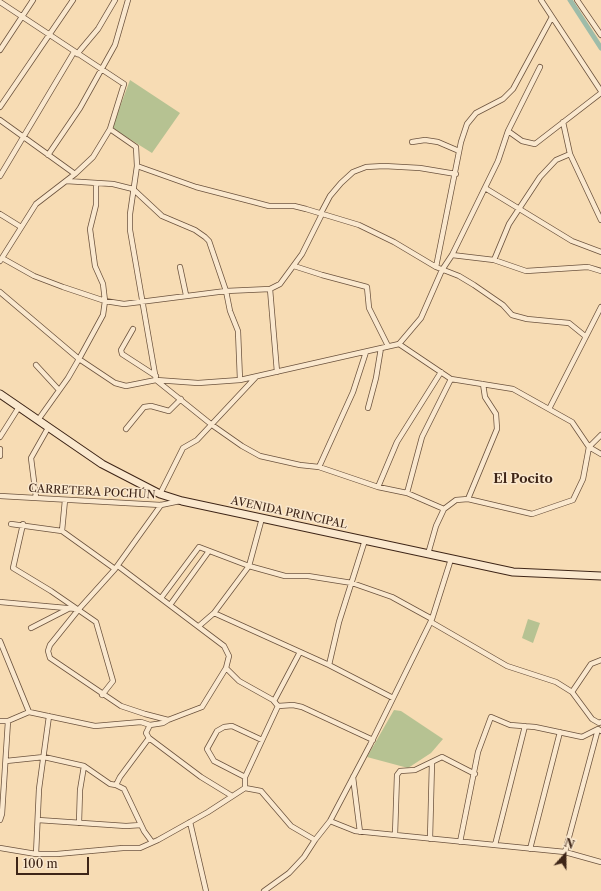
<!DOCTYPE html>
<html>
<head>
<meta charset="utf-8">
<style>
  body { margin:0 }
  #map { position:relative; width:601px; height:891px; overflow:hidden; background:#f7dcb4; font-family:"Libre Caslon Text",serif }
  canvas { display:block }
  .north { position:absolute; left:545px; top:835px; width:40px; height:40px; -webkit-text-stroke:3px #fae8ce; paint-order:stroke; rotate:21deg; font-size:11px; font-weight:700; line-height:16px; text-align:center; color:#3e2517 }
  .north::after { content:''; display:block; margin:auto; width:14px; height:18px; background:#3e2517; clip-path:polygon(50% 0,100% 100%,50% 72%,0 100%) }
  .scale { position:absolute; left:16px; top:857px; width:73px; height:18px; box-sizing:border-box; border:2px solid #3e2517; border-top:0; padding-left:5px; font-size:12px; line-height:14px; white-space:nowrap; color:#3e2517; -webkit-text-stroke:3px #fae8ce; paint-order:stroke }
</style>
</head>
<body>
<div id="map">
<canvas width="601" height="891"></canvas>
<div class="north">N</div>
<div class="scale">100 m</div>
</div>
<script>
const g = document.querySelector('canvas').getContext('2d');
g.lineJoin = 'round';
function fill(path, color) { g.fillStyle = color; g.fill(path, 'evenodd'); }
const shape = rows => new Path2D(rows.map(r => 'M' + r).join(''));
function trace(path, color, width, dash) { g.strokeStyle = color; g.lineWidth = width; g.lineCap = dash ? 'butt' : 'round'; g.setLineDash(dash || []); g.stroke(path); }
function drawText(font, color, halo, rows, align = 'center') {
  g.font = font + ' "Libre Caslon Text",serif'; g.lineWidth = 3; g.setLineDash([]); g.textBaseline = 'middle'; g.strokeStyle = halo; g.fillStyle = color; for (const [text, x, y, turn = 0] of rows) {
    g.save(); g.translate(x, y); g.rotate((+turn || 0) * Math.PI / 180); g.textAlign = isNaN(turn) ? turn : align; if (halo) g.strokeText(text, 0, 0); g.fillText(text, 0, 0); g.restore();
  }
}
fill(shape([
  [130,80,180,113,152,153,112,128],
  [528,619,540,623,533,643,522,638],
  [394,710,401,711,443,739,431,753,408,768,367,757]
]), '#b6c292');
trace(shape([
  [570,0,601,48]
]), '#9ebca9', 5);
const minor = shape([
  [541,0,601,91],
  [577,0,601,35],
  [0,2,124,84,110,129],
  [0,50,33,0],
  [77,54,98,29,115,0],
  [0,107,73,0],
  [0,120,75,174],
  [563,122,570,154,601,220],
  [508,131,522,141,535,144,601,93],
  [412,142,425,140,438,142,459,151],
  [48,155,80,108,115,45,128,0],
  [137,166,196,187,250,201,269,206,294,206,306,209,359,225,394,242,436,267,459,276,474,285,503,305,512,315,527,319,569,323,585,336],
  [0,176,74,52],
  [66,181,113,184,133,189,162,216,195,230,205,237,209,241,226,291,230,311,238,331,240,380],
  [96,184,96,205,90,229,95,266,103,284,105,301,103,315,79,359,115,383,126,386,156,380,198,383,240,380,399,344,421,318,442,270,452,255,498,161,508,131,540,67],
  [485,188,572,241,601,252],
  [321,213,330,196,341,183,353,172,366,167,384,166,420,168,456,174],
  [0,214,21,227],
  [452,255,494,260,526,271,588,267,601,271],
  [2,258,34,276,63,287,105,301,124,304,226,291,270,289,280,284,302,254,322,214],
  [494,260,509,224,540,177,556,160,570,154],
  [0,261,36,204,75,174,93,157,110,129,136,147,137,166,130,214,130,230,156,380,212,425,242,446,260,456,300,465,319,467,378,487,407,493,444,509,456,500,468,499,532,514,573,500,583,479,589,447,601,435],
  [294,266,322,275,367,287,369,308,388,346],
  [180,267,186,295],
  [436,267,461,142,467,124,476,113,503,99,513,89,552,17],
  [270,289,277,372],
  [0,292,79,359,68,378,38,420],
  [133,329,121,350,122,354,156,376],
  [399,344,451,379,513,389,572,422,589,447,601,454],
  [36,365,59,390],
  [368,408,376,378,381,348],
  [549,409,601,307],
  [126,429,144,407,151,406,169,411,181,399],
  [0,437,19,407],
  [0,449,0,456],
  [319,467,353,392,366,352],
  [378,487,397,442,441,372],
  [407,493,422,437,451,379],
  [160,494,183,448,197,440,256,377],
  [0,496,161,505,180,501],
  [36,497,31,458,48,428],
  [468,499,497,429,496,414,485,397,483,384],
  [161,505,115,569,79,609,50,645,48,651,50,658,121,706,145,714,168,720,202,707,226,668],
  [11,524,62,531,115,569],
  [23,524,13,568,51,591,96,622,113,681,102,695],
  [62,531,65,500],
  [365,540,339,622,329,665,393,698],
  [428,554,436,526,444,509],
  [118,566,224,646,229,656,226,668,239,681,273,700,278,706,245,777,245,788,261,791,291,826,315,840,330,821,370,745,432,619,451,559],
  [161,598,199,547,249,566,285,576,308,576,352,583,392,597,432,619],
  [0,602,77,609],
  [170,605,209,551],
  [214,613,329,665],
  [431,622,507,666,556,682,572,692,592,719,599,723,601,722],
  [199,626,214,613,249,566,262,518],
  [31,628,70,608],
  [0,641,29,712],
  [572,692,591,664,601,660],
  [274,701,300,652],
  [278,706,293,705,302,707,373,740],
  [168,720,163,723,150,725,146,733,149,738,201,777,232,796],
  [0,721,8,721,29,712,95,726,141,722,150,725],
  [149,738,120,777,116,785,124,789,144,831,152,842],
  [6,761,44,757,84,766,110,784,116,785],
  [245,777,214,761,207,749,217,731,224,727,232,726,262,740],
  [353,777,360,832],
  [0,820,2,814,8,721],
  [38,820,126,826,141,825],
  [330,821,355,831,565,852,601,862],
  [190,822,206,891],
  [79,823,80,790,84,766],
  [395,835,397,775,400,771,415,770,442,757,475,774],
  [430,839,432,762],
  [460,842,478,752,491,717,510,725,535,727,582,737,598,729,601,731],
  [495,845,525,726],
  [0,848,36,854,57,854,123,848,140,848,158,840,208,812,245,788],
  [530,849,560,732],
  [565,852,598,729],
  [36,854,39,789,49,716],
  [264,891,289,873,304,857,315,840]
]);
const secondary = shape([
  [0,394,102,464,160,494,182,501,513,572,601,576]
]);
trace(minor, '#6c533e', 6);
trace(secondary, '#3e2517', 9);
trace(minor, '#fae8ce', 4.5);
trace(secondary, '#fae8ce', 7);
drawText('11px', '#3e2517', '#fae8ce', [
  ["CARRETERA POCHÚN",92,492,3],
  ["AVENIDA PRINCIPAL",289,513,12]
]);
drawText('bold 13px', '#3e2517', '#fae8ce', [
  ["El Pocito",523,479]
]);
</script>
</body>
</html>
